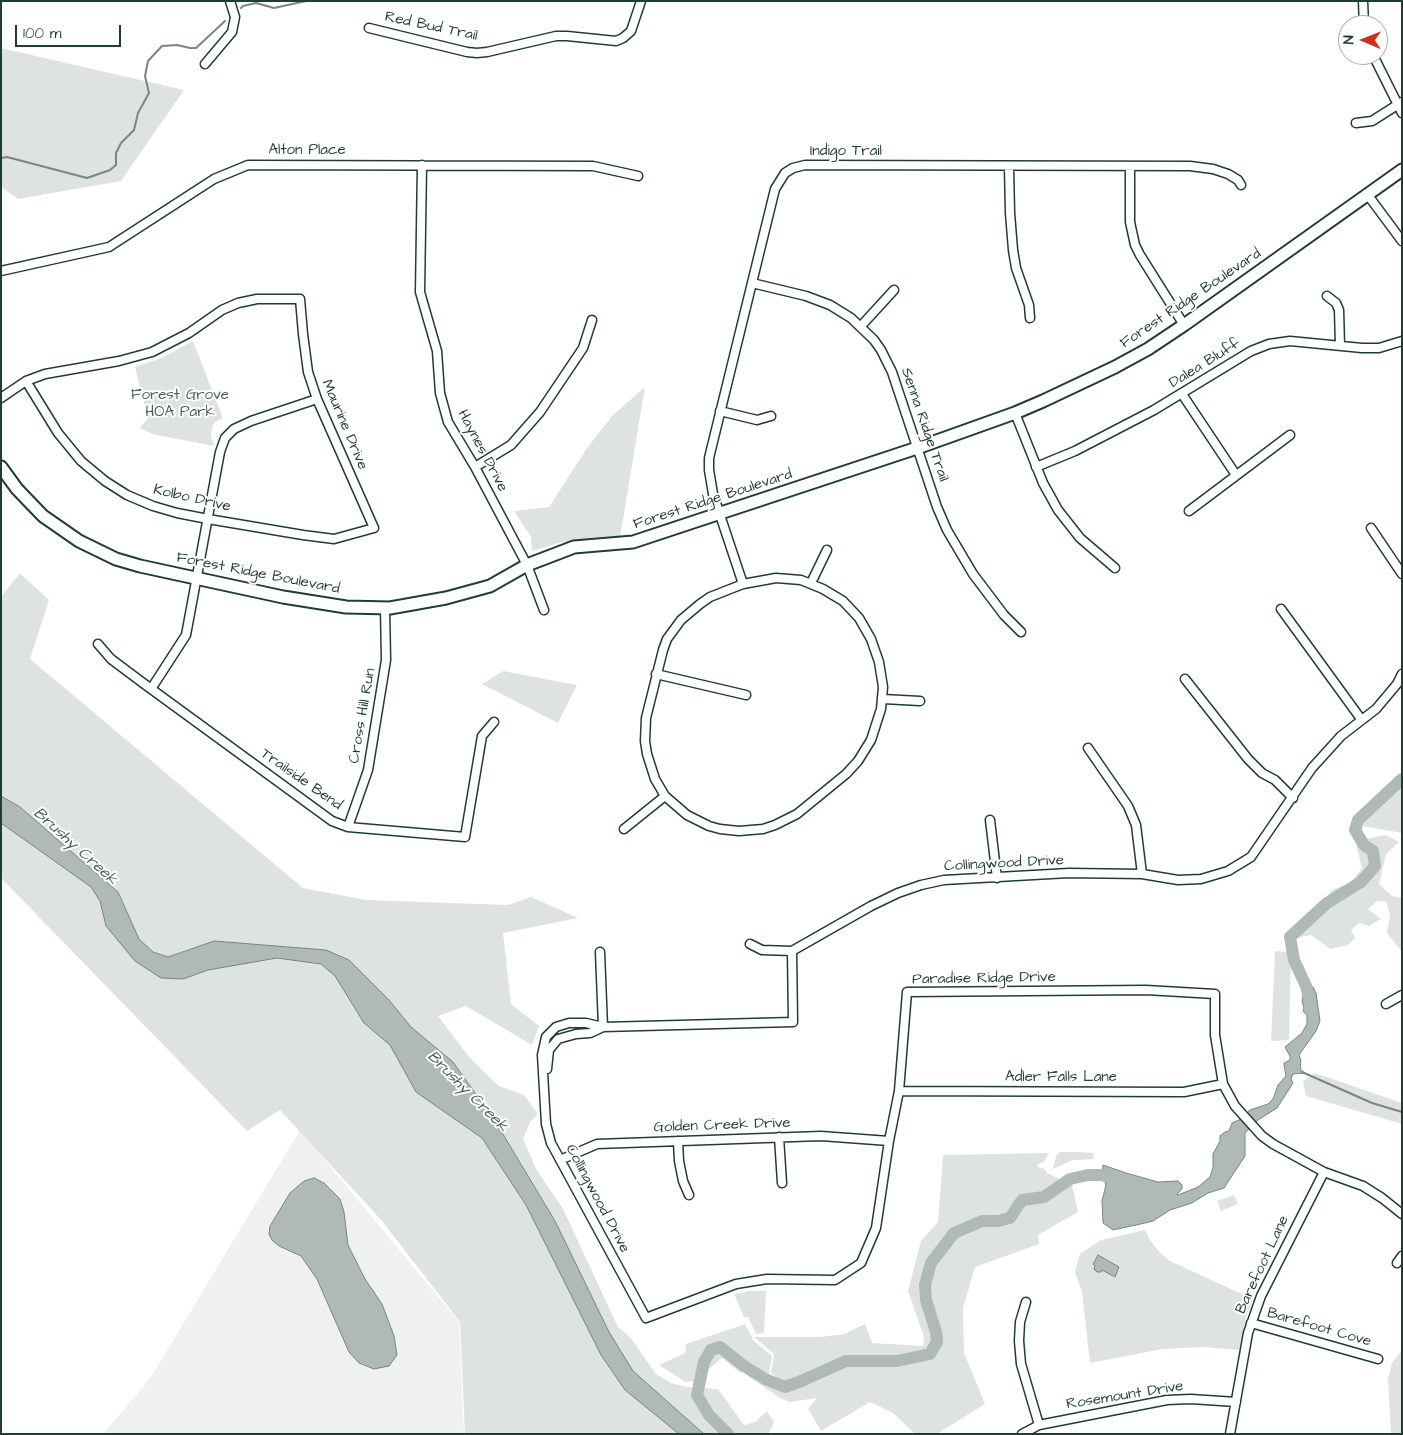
<!DOCTYPE html>
<html>
<head>
<meta charset="utf-8">
<style>
  body { margin:0 }
  #map { position:relative; width:1403px; height:1435px; overflow:hidden; background:#fff; font-family:"Architects Daughter",sans-serif }
  canvas { display:block }
  .frame { position:absolute; inset:0; border:2px solid #1f3d34; pointer-events:none }
  .north { position:absolute; left:1338px; top:15px; width:50px; height:50px; box-sizing:border-box; background:#fff; border:1px solid #a5b1ae; border-radius:50%; rotate:271deg; font-size:14px; font-weight:700; line-height:20px; text-align:center; color:#1f3d34 }
  .north::after { content:''; display:block; margin:auto; width:18px; height:22px; background:#c8321e; clip-path:polygon(50% 0,100% 100%,50% 72%,0 100%) }
  .scale { position:absolute; left:15px; top:25px; width:106px; height:22px; box-sizing:border-box; border:2px solid #1f3d34; border-top:0; padding-left:6px; font-size:15px; line-height:18px; white-space:nowrap; color:#1f3d34; -webkit-text-stroke:4px #fff; paint-order:stroke }
</style>
</head>
<body>
<div id="map">
<canvas width="1403" height="1435"></canvas>
<div class="frame"></div>
<div class="north">N</div>
<div class="scale">100 m</div>
</div>
<script>
const g = document.querySelector('canvas').getContext('2d');
g.lineJoin = 'round';
function fill(path, color) { g.fillStyle = color; g.fill(path, 'evenodd'); }
const shape = rows => new Path2D(rows.map(r => 'M' + r).join(''));
function trace(path, color, width, dash) { g.strokeStyle = color; g.lineWidth = width; g.lineCap = dash ? 'butt' : 'round'; g.setLineDash(dash || []); g.stroke(path); }
function drawText(font, color, halo, rows, align = 'center') {
  g.font = font + ' "Architects Daughter",sans-serif'; g.lineWidth = 4; g.setLineDash([]); g.textBaseline = 'middle'; g.strokeStyle = halo; g.fillStyle = color; for (const [text, x, y, turn = 0] of rows) {
    g.save(); g.translate(x, y); g.rotate((+turn || 0) * Math.PI / 180); g.textAlign = isNaN(turn) ? turn : align; if (halo) g.strokeText(text, 0, 0); g.fillText(text, 0, 0); g.restore();
  }
}
fill(shape([
  [300,1130,459,1322,464,1434,103,1434,151,1377]
]), '#eef1f0');
fill(shape([
  [1,48,184,90,121,181,18,199,1,187],
  [193,341,223,418,215,422,212,428,211,435,214,446,152,434,140,428,148,418,135,367,161,358],
  [645,387,620,538,562,542,532,551,531,537,514,511,549,507,587,448,613,415],
  [20,573,49,600,30,659,303,888,366,900,508,905,531,897,578,918,503,933,511,1004,539,1026,532,1045,466,1006,438,1016,466,1053,481,1069,499,1086,524,1095,538,1114,530,1122,523,1139,536,1169,563,1209,618,1327,631,1338,656,1374,671,1383,687,1387,718,1389,744,1425,755,1422,767,1411,774,1422,769,1434,465,1434,460,1322,382,1221,280,1110,247,1131,1,878,1,597],
  [503,671,577,685,558,723,482,684],
  [1402,773,1402,833,1362,826],
  [1386,835,1399,842,1386,854,1379,884,1392,896,1402,898,1402,952,1387,933,1390,915,1386,902,1377,901,1368,909,1381,919,1369,926,1359,923,1351,930,1355,938,1348,945,1330,949,1311,935,1294,938,1332,890,1350,883,1362,868,1355,841],
  [1275,951,1291,952,1289,1040,1271,1041],
  [1315,1073,1402,1103,1402,1124,1306,1096,1303,1081],
  [1060,1152,1078,1152,1094,1153,1093,1159,1073,1160,1053,1169,1056,1156],
  [1049,1153,1044,1162,1038,1164,1038,1167,1045,1169,1047,1173,1072,1185,1078,1212,1038,1235,1039,1244,975,1267,963,1308,964,1353,985,1404,937,1434,915,1434,893,1413,870,1402,821,1431,808,1409,817,1398,790,1402,780,1398,747,1375,771,1376,781,1381,771,1373,774,1354,754,1337,821,1337,844,1334,865,1324,872,1343,923,1346,924,1337,908,1291,921,1241,938,1222,943,1155],
  [1234,1195,1238,1204,1221,1211,1217,1201],
  [1145,1230,1150,1240,1160,1253,1170,1261,1253,1299,1246,1317,1239,1350,1204,1347,1163,1349,1090,1363,1082,1292,1075,1272,1080,1254,1101,1240],
  [749,1291,766,1291,764,1333,756,1334,748,1317,744,1317,734,1294],
  [745,1324,753,1340,772,1356,769,1374,739,1372,722,1358,695,1381,685,1382,659,1365,685,1353,686,1344],
  [1402,1350,1402,1434,1391,1434,1388,1379,1392,1363]
]), '#dee3e2');
const water = shape([
  [1,796,20,807,118,892,139,939,153,952,168,957,214,941,326,950,349,960,389,1000,411,1027,453,1062,495,1121,555,1221,609,1332,633,1371,704,1434,679,1434,625,1390,601,1355,526,1205,482,1138,416,1092,390,1045,364,1023,335,976,321,964,277,958,208,970,183,979,161,978,135,961,106,926,100,901,91,887,1,823,1,796],
  [1308,985,1313,987,1316,993,1320,1021,1316,1031,1299,1055,1301,1061,1300,1068,1304,1073,1293,1074,1291,1079,1293,1083,1277,1108,1258,1120,1245,1133,1245,1156,1224,1188,1208,1193,1192,1203,1170,1210,1153,1221,1145,1223,1113,1230,1103,1223,1102,1201,1106,1185,1102,1175,1103,1165,1126,1173,1158,1182,1178,1181,1182,1185,1182,1189,1177,1194,1178,1195,1198,1187,1210,1177,1213,1168,1213,1154,1220,1141,1220,1136,1225,1132,1229,1131,1232,1123,1241,1119,1250,1110,1268,1104,1273,1099,1278,1085,1286,1076,1284,1065,1284,1063,1290,1060,1290,1056,1285,1047,1302,1033,1307,1024,1307,1015,1303,1011,1304,1008,1302,1001,1304,987,1308,985],
  [314,1178,324,1183,340,1199,344,1212,348,1245,365,1279,382,1304,394,1336,397,1355,389,1366,374,1369,359,1363,349,1352,317,1279,301,1256,279,1246,272,1240,269,1234,270,1226,290,1193,304,1181,314,1178],
  [1098,1255,1119,1267,1115,1277,1102,1270,1101,1272,1097,1272,1094,1269,1095,1266,1093,1264,1098,1255]
]);
fill(water, '#afbab7');
trace(water, '#758883', 1);
trace(shape([
  [241,8,243,6,256,3,274,8,306,1],
  [1,158,7,157,87,178,110,170,116,165,116,153,121,143,134,130,138,113,149,93,145,76,148,61,162,46,177,45,190,48,196,48,225,21],
  [1302,1072,1372,1103,1402,1112]
]), '#758883', 2);
trace(shape([
  [1310,1002,1306,986,1294,960,1290,937,1327,903,1361,882,1375,866,1373,851,1364,845,1355,830,1358,820,1402,779],
  [728,1434,709,1415,697,1395,704,1362,711,1350,720,1347,744,1366,765,1379,785,1387,799,1382,846,1361,897,1361,930,1354,937,1342,936,1332,926,1300,925,1285,931,1263,954,1233,982,1221,998,1221,1010,1218,1022,1200,1044,1197,1070,1179,1088,1175,1102,1175,1117,1181]
]), '#afbab7', 12);
const street = shape([
  [1363,1,1364,25],
  [369,28,467,52,477,53,487,52,556,36,567,36,616,41,623,38,631,31,641,1],
  [1373,55,1402,113],
  [205,64,232,32,235,17,230,1],
  [1356,123,1372,121,1402,102],
  [422,165,420,292,437,351,440,393,448,422,475,467,527,565,544,610],
  [1009,167,1010,213,1013,250,1016,268,1029,305,1030,318],
  [1130,167,1130,222,1135,245,1140,255,1184,325],
  [1367,194,1402,241],
  [1,271,109,247,214,179,248,165,593,166,638,176],
  [752,283,806,296,830,305,851,318,874,340,881,350,892,372,937,507,947,530,973,574,1004,615,1021,632],
  [1327,296,1336,303,1339,310,1340,345],
  [861,326,894,290],
  [1182,394,1236,475],
  [1,398,26,381,45,374,119,361,152,352,189,333,222,310,238,303,257,299,300,299,303,334,308,372,317,399,374,528,334,539,303,535,208,519,177,513,153,506,127,495,105,481,81,461,58,433,26,381],
  [720,411,757,420,771,416],
  [1015,413,1043,483,1058,510,1080,538,1115,568],
  [475,467,511,445,540,412,583,348,592,320],
  [1036,467,1075,451,1154,410,1251,351,1269,344,1290,341,1362,348,1379,348,1402,341],
  [1189,511,1290,435],
  [1371,528,1402,574],
  [776,578,801,580,823,589,843,601,859,618,871,639,879,662,883,687,881,709,871,740,858,761,846,774,797,814,775,825,763,829,739,831,720,829,709,826,687,815,665,796,655,779,647,754,645,741,646,718,663,650,667,639,681,620,700,604,710,597,743,584,776,578],
  [811,583,827,550],
  [743,584,713,494,709,470,709,458,775,189,785,173,793,168,805,165,1190,166,1213,169,1228,174,1238,180,1241,185],
  [1281,609,1361,719],
  [98,644,111,659,143,683,332,821,348,827,465,837,482,736,494,722],
  [656,674,746,695],
  [1185,679,1248,759,1262,773,1275,780,1293,798],
  [151,689,186,635,220,452,225,438,234,429,251,421,317,399],
  [883,699,920,701],
  [1088,748,1128,806,1136,825,1142,874],
  [990,820,997,878],
  [348,827,368,770,386,660,385,608],
  [624,829,665,796],
  [750,944,762,950,792,951],
  [792,951,793,1022,603,1027,586,1023,569,1023,556,1027,546,1037,542,1055,546,1124,551,1143,646,1318,736,1284,767,1279,835,1280,861,1263,876,1228,889,1141,899,1091,907,992,1146,990,1215,994,1215,1035,1223,1084,1235,1106,1262,1136,1273,1144,1324,1172,1363,1186,1382,1198,1402,1214],
  [792,951,871,906,898,893,921,885,944,880,1069,873,1142,874,1178,880,1201,879,1228,871,1251,857,1312,768,1341,736,1376,709,1397,684,1402,674],
  [600,952,603,1027],
  [1386,1004,1402,995],
  [547,1069,549,1050,558,1039,576,1034,590,1033,603,1027],
  [899,1091,1184,1092,1223,1084],
  [779,1137,782,1183],
  [678,1141,679,1161,683,1181,689,1195],
  [560,1160,597,1144,821,1136,889,1141],
  [1397,1263,1402,1256],
  [1026,1302,1020,1322,1019,1341,1021,1364,1039,1425],
  [1251,1323,1378,1359],
  [1022,1434,1039,1425,1167,1400,1191,1399,1236,1402],
  [1230,1434,1248,1333,1261,1296,1324,1172]
]);
const secondary = shape([
  [1,467,17,489,43,516,79,541,116,559,140,566,283,597,346,607,390,608,446,598,490,586,527,565,574,547,633,542,917,448,1015,413,1043,401,1115,367,1148,349,1184,325,1402,170]
]);
trace(street, '#1f3d34', 11);
trace(secondary, '#1f3d34', 15);
trace(street, '#fff', 8);
trace(secondary, '#fff', 11);
drawText('15px', '#1f3d34', '#fff', [
  ["Red Bud Trail",431,27,12],
  ["Alton Place",307,151],
  ["Indigo Trail",846,152],
  ["Forest Ridge Boulevard",1191,299,-34],
  ["Dalea Bluff",1205,364,-32],
  ["Maurine Drive",344,425,67],
  ["Senna Ridge Trail",924,425,71],
  ["Haynes Drive",482,451,62],
  ["Kolbo Drive",192,499,13],
  ["Forest Ridge Boulevard",713,500,-18],
  ["Forest Ridge Boulevard",258,574,11],
  ["Cross Hill Run",363,716,-80],
  ["Trailside Bend",301,780,35],
  ["Collingwood Drive",1004,864,-3],
  ["Paradise Ridge Drive",984,979,-1],
  ["Adler Falls Lane",1061,1078],
  ["Golden Creek Drive",722,1126,-2],
  ["Collingwood Drive",597,1199,62],
  ["Barefoot Lane",1263,1265,-65],
  ["Barefoot Cove",1319,1328,16],
  ["Rosemount Drive",1125,1396,-9]
]);
drawText('15px', '#455e57', '#fff', [
  ["Forest Grove",180,396],
  ["HOA Park",180,413]
]);
drawText('italic 16px', '#4a625b', '#fff', [
  ["Brushy Creek",75,847,42],
  ["Brushy Creek",467,1092,45]
]);
</script>
</body>
</html>
